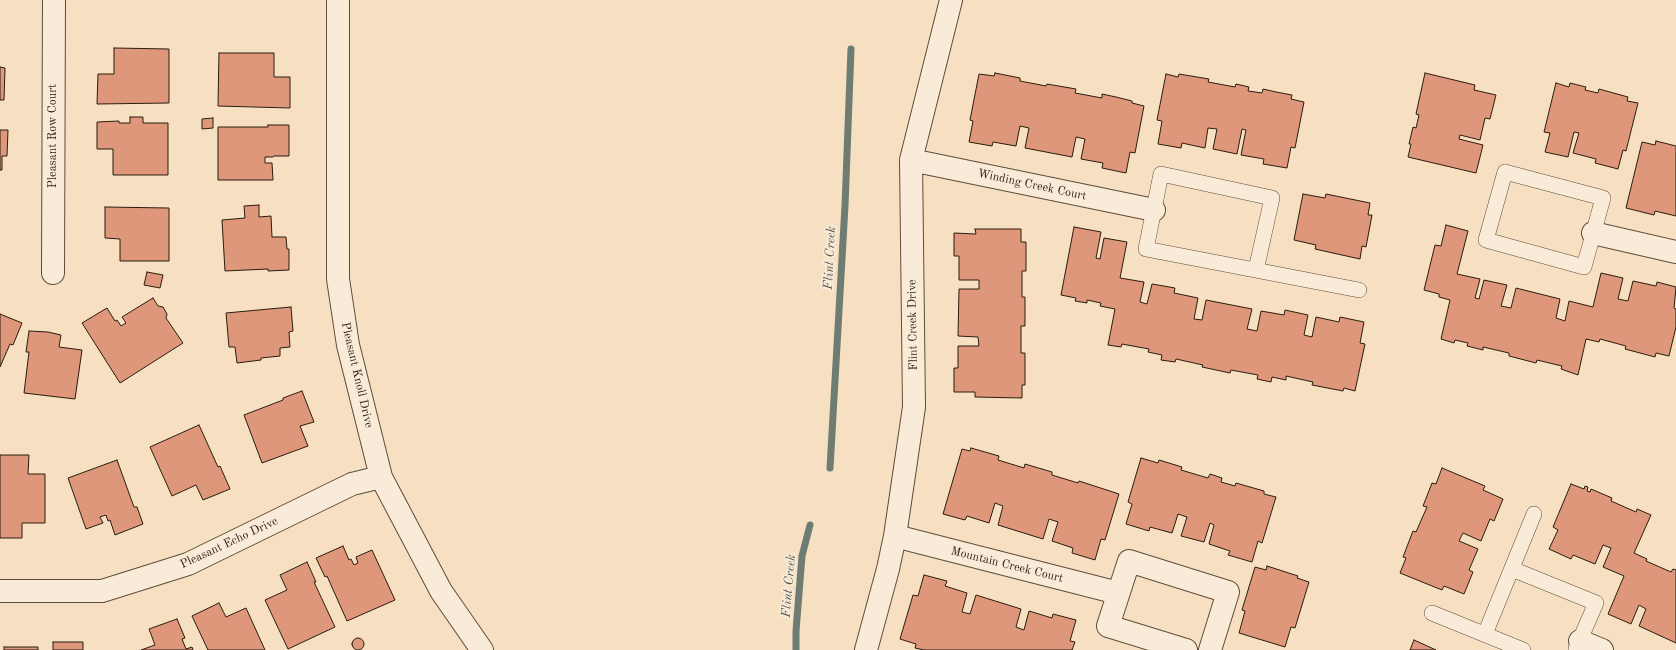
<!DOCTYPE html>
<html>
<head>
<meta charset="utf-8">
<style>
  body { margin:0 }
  canvas { display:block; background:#f6e0c1 }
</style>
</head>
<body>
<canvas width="1676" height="650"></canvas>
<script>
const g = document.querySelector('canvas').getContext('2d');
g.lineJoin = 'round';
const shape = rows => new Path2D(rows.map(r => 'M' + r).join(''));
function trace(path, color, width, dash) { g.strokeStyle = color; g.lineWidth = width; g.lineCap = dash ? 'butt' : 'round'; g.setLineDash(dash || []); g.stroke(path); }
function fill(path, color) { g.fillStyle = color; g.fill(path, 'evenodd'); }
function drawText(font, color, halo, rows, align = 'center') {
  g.font = font + ' "Old Standard TT",serif'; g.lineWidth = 4; g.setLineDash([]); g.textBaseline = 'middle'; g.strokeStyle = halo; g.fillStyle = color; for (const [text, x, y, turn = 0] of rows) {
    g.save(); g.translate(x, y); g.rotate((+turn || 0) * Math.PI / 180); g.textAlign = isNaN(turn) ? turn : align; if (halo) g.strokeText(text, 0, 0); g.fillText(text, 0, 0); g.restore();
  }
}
trace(shape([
  [830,468,845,206,851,49],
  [796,650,796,631,802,556,810,525]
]), '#6f7c74', 7);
const building = shape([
  [114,48,169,49,169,103,97,104,98,74,114,74,114,48],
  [219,53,274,53,274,77,290,77,290,108,218,106,219,53],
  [0,67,5,68,4,100,0,100,0,67],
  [995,73,1020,78,1020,81,1046,86,1047,84,1076,89,1075,93,1102,98,1102,94,1116,97,1132,101,1132,103,1144,106,1135,153,1130,152,1126,173,1102,168,1103,163,1081,159,1085,139,1076,137,1072,157,1025,148,1029,128,1020,126,1016,146,993,142,992,146,969,142,973,121,970,120,979,74,994,76,995,73],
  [1425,73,1475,85,1474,90,1496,95,1490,119,1485,118,1480,140,1460,135,1459,139,1483,145,1476,173,1408,157,1411,144,1409,144,1413,127,1416,128,1419,115,1416,114,1425,73],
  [1166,74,1178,77,1179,74,1209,79,1208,82,1235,87,1236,84,1249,87,1248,91,1262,93,1263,89,1276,92,1292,95,1291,99,1304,102,1295,148,1291,147,1287,168,1263,164,1264,159,1241,155,1246,130,1242,129,1237,154,1213,149,1217,129,1208,128,1205,148,1182,143,1181,148,1158,144,1162,121,1157,120,1166,74],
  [1556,83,1569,87,1570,83,1586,87,1585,90,1598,93,1599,89,1628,97,1627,101,1638,103,1626,151,1623,150,1618,169,1595,163,1596,159,1573,153,1579,133,1574,132,1568,157,1545,152,1550,133,1544,132,1556,83],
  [130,117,143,117,143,123,168,123,168,175,113,175,113,149,97,149,97,122,119,121,119,123,130,123,130,117],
  [213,118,213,128,202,129,202,119,213,118],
  [268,125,289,125,289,156,274,156,273,157,265,157,265,163,272,163,273,180,218,180,218,127,268,127,268,125],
  [0,130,8,130,7,156,2,156,2,170,0,170,0,130],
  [1656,141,1676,146,1676,216,1655,211,1654,215,1626,208,1642,142,1655,145,1656,141],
  [1303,194,1325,198,1326,194,1370,203,1368,215,1372,215,1366,247,1362,246,1360,259,1315,249,1316,245,1294,240,1303,194],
  [259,205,259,217,271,216,272,237,286,237,287,249,289,249,289,270,268,271,268,269,225,271,222,220,245,218,244,206,259,205],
  [105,207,169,208,169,261,120,261,120,239,105,238,105,207],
  [1446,225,1468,231,1457,274,1480,279,1475,298,1479,299,1484,280,1507,285,1501,306,1511,308,1516,288,1560,299,1556,318,1565,321,1569,301,1593,307,1601,273,1623,278,1618,299,1628,301,1633,281,1656,286,1657,282,1676,287,1674,308,1676,309,1676,327,1669,356,1656,353,1655,357,1625,349,1626,346,1600,339,1599,342,1586,339,1578,375,1561,369,1562,366,1537,360,1536,363,1509,356,1509,353,1483,347,1483,350,1467,346,1468,343,1455,340,1454,343,1441,339,1450,300,1439,297,1439,294,1424,290,1435,245,1441,246,1446,225],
  [1074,227,1101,232,1096,258,1100,259,1104,238,1127,242,1120,278,1144,282,1140,302,1147,304,1152,284,1175,288,1174,293,1198,298,1194,319,1202,320,1206,300,1252,309,1247,329,1257,331,1261,311,1284,315,1285,310,1308,315,1304,335,1312,337,1316,317,1339,322,1340,317,1364,322,1360,343,1365,344,1355,391,1344,388,1343,391,1312,385,1313,382,1286,376,1286,380,1272,377,1271,382,1257,379,1258,375,1231,370,1230,373,1202,367,1203,365,1176,359,1175,362,1161,360,1162,355,1148,352,1149,349,1122,344,1121,347,1108,345,1115,309,1100,306,1101,303,1087,300,1087,303,1075,301,1076,298,1061,295,1074,227],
  [975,229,1021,229,1021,242,1026,242,1026,271,1022,271,1022,297,1025,297,1025,326,1021,326,1021,353,1025,353,1025,385,1022,385,1022,398,975,397,975,392,954,392,954,368,958,368,958,346,979,346,978,337,958,336,959,289,979,289,979,280,959,280,959,256,954,256,954,233,976,234,975,229],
  [147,272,163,275,160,288,144,285,147,272],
  [153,298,158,306,163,307,167,314,166,318,183,343,120,383,82,323,107,308,115,321,117,320,121,326,126,323,122,317,153,298],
  [291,307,293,331,289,332,290,347,280,348,280,356,261,358,261,360,237,363,235,347,229,347,226,313,291,307],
  [0,314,22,323,13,345,10,344,0,367,0,314],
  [29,331,48,332,61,335,59,347,82,350,75,399,24,393,29,352,26,352,29,331],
  [302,391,314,422,300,426,308,446,262,463,244,415,283,400,283,398,302,391],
  [199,425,218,467,220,466,230,489,203,500,196,485,172,496,150,447,199,425],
  [971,448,999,456,998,460,1024,468,1025,464,1052,472,1052,475,1078,483,1079,481,1119,494,1105,540,1101,539,1095,560,1072,553,1073,548,1052,541,1058,522,1049,519,1043,539,998,525,1003,506,995,503,989,523,967,516,965,520,943,514,962,449,970,451,971,448],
  [0,455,29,455,28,474,45,474,45,523,22,523,22,538,0,538,0,455],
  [1141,458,1158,463,1159,460,1182,467,1181,470,1208,478,1210,474,1222,478,1221,482,1235,486,1236,483,1264,491,1264,494,1276,497,1262,543,1258,541,1252,562,1228,555,1230,551,1209,544,1214,525,1210,523,1204,542,1181,536,1187,517,1178,514,1172,533,1150,527,1149,531,1126,524,1132,504,1128,502,1141,458],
  [117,460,134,507,137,507,143,524,115,535,110,520,108,521,106,515,100,517,103,523,86,529,68,478,117,460],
  [1442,468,1485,486,1483,490,1503,499,1494,521,1490,519,1481,541,1463,533,1459,541,1478,549,1469,570,1473,572,1464,594,1444,586,1442,590,1400,573,1406,558,1403,557,1413,531,1416,532,1427,507,1423,506,1432,483,1436,484,1442,468],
  [1571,484,1584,489,1585,486,1588,487,1587,491,1590,492,1591,489,1612,498,1611,501,1636,512,1637,509,1651,515,1634,553,1647,559,1646,561,1671,572,1673,569,1676,570,1676,643,1639,626,1646,609,1639,605,1631,624,1608,614,1624,576,1603,567,1611,548,1603,545,1595,564,1573,555,1571,559,1549,549,1558,530,1553,527,1571,484],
  [343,546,349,560,351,559,354,565,358,563,356,557,372,550,395,600,347,621,327,576,325,577,316,558,343,546],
  [307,562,316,582,314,582,335,627,288,649,265,600,287,590,280,575,307,562],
  [1267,566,1298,576,1297,578,1309,582,1295,628,1291,627,1285,647,1239,633,1245,611,1242,610,1255,567,1266,570,1267,566],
  [924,575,947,581,945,586,967,593,962,612,970,614,976,595,1021,609,1016,627,1024,630,1029,611,1052,618,1053,614,1076,620,1070,641,1075,642,1072,650,924,650,915,648,916,644,900,639,913,595,918,596,924,575],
  [219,603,226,617,246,608,265,650,208,650,192,616,219,603],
  [177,619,185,638,182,639,186,649,192,647,193,650,141,650,155,645,149,629,177,619],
  '352 644a6 6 0 1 1 12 0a6 6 0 1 1-12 0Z',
  [1414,640,1436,650,1410,650,1414,640],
  [53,642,83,642,83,650,53,650,53,642],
  [4,647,38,647,38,650,4,650,4,647]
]);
fill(building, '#de977b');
trace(building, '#2a1c0f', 1);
const lane = shape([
  [1505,172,1603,198,1584,267,1486,240,1505,172],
  [1256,270,1272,198,1161,174,1146,249,1359,290],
  [1512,569,1596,603,1576,649],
  [1432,613,1523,650],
  [1485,634,1534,514]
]);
const street = shape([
  [338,0,338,279,348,345,381,477,441,591,482,650],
  [911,160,1154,210],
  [1593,233,1676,252],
  [53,273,54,0],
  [895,536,1118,593],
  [0,591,102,591,188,564,352,484,381,477],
  [1580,641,1602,650],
  [866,650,888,569,895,536,914,407,911,160,951,0],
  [1186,650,1108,626,1129,561,1228,592,1210,650]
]);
trace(lane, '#5d4d3c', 16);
trace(street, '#5d4d3c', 24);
trace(lane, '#f9ebd7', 15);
trace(street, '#f9ebd7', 22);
drawText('12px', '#2a1c0f', '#f9ebd7', [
  ["Pleasant Row Court",53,136,-90],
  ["Winding Creek Court",1032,185,12],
  ["Flint Creek Drive",913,325,-91],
  ["Pleasant Knoll Drive",357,375,77],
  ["Pleasant Echo Drive",229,543,-25],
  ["Mountain Creek Court",1007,565,14]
]);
drawText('italic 13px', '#52544a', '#f9ebd7', [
  ["Flint Creek",830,258,-87],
  ["Flint Creek",789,586,-85]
]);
</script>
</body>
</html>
